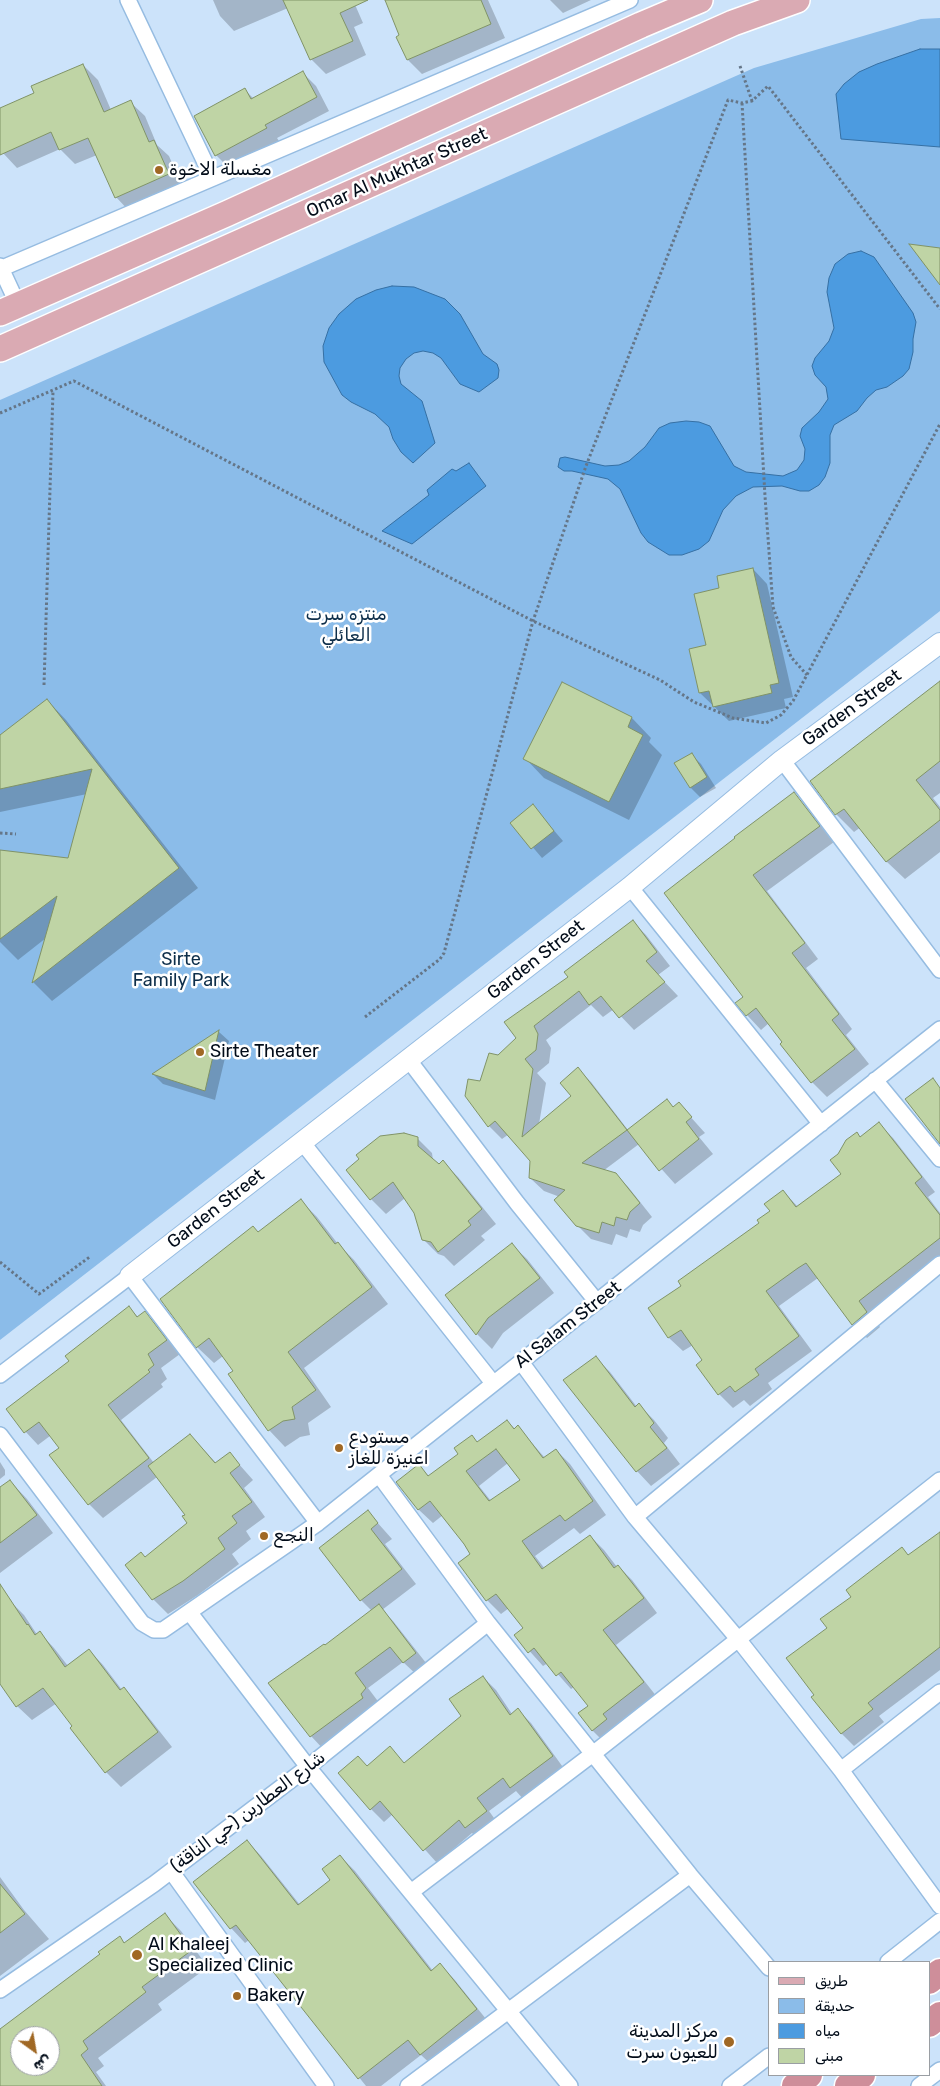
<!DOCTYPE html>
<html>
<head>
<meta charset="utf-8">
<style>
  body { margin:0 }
  #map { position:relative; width:940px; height:2086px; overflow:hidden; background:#cce3fa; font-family:Rubik,"Noto Naskh Arabic",sans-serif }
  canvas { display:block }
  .legend { position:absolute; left:768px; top:1961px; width:162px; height:115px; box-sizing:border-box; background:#fff; border:1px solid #9a9ea3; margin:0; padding:6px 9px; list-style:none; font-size:15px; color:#020c19 }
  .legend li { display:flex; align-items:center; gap:10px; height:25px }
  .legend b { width:25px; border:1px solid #9a9ea3 }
  .north { position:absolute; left:10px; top:2026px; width:50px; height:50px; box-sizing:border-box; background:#fff; border:1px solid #9a9ea3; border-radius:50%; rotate:148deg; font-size:14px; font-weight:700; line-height:20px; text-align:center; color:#020c19 }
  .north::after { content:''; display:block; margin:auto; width:18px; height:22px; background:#a06824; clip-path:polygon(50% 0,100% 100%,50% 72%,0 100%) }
</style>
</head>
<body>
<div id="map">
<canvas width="940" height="2086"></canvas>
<ul class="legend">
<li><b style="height:6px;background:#daaab3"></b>طريق</li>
<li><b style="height:14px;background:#8bbce9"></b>حديقة</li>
<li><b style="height:14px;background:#4c9be0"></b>مياه</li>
<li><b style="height:14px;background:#bfd4a5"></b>مبنى</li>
</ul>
<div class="north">ش</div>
</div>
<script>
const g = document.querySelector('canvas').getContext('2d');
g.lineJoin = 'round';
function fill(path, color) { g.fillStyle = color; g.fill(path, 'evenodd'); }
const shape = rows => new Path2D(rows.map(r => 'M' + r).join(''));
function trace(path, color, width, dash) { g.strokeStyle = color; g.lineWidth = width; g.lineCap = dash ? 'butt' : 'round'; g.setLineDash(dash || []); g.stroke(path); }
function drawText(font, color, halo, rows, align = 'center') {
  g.font = font + ' Rubik,"Noto Naskh Arabic",sans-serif'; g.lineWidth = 5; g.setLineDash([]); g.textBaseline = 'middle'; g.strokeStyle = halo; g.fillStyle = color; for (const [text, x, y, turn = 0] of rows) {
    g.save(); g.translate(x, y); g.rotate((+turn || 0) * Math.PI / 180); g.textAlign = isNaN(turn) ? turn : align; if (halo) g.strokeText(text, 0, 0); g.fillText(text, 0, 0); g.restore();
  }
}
fill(shape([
  [940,18,940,611,0,1340,0,400,754,68,921,19]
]), '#8bbce9');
const water = shape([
  [920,49,940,49,940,147,841,139,836,94,844,84,859,72,877,64,920,49],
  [861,251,874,257,913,313,916,322,913,339,913,352,909,369,903,376,887,387,876,390,867,398,857,411,834,425,830,435,830,463,825,477,819,485,809,491,800,491,782,486,753,487,736,496,723,510,709,541,699,549,682,555,669,555,648,542,641,533,620,489,608,479,572,471,564,471,558,467,560,458,565,457,605,466,619,465,629,461,645,447,659,428,670,423,686,421,699,422,710,426,734,466,746,472,783,476,797,470,804,460,805,449,800,436,802,428,819,412,828,399,826,387,815,375,812,366,815,358,829,341,834,328,827,292,829,278,835,264,848,254,861,251],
  [392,286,414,287,445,299,460,314,483,354,497,364,499,370,498,378,479,392,460,384,441,358,433,353,423,351,414,353,406,359,400,368,399,376,401,384,422,401,435,443,413,463,401,452,393,439,389,427,375,414,351,402,342,395,324,362,323,346,329,328,339,314,356,299,376,290,392,286],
  [469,463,486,486,412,544,382,531,429,495,427,490,452,469,456,471,469,463]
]);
fill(water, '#4c9be0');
trace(water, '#3670a4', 1);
fill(shape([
  [213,0,353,0,363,23,354,27,366,55,326,74,311,59,288,8,234,31,220,16],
  [386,0,488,0,505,38,422,74,408,60,401,36],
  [550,0,591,0,563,13],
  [83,65,98,80,111,110,130,102,145,116,157,145,169,156,183,189,130,212,116,197,97,155,75,164,60,149,17,168,3,153,0,147,0,109,36,94],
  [303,73,316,86,329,111,277,138,279,141,229,168,216,155,245,90,254,99],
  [753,569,767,584,793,697,784,699,786,708,729,721,700,693,721,589],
  [940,683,940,793,933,798,940,807,940,852,905,879,887,862,861,827,854,832,836,814,811,781],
  [563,684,632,718,651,738,649,742,662,755,629,820,544,778,525,758],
  [47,700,66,720,198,888,52,1001,33,982,46,938,18,960,0,942,0,852,69,860,87,794,0,812,0,737],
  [691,754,701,764,716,788,700,797,690,787],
  [794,794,809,809,834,842,767,891,818,959,806,968,852,1029,846,1035,869,1064,827,1097,812,1082,782,1044,784,1042,769,1023,761,1030,747,1015,745,997,665,893],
  [533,806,563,841,542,858,512,823],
  [633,922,646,935,670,966,658,975,678,996,634,1030,614,1009,603,1017,591,1005,546,1040,551,1048,549,1063,537,1073,546,1083,539,1124,572,1097,578,1069,591,1082,628,1130,667,1100,674,1108,679,1104,705,1133,699,1137,713,1154,675,1184,639,1144,603,1171,616,1174,629,1188,652,1217,643,1225,640,1232,630,1229,627,1238,616,1234,612,1245,591,1239,577,1225,560,1197,544,1191,530,1178,532,1160,509,1134,502,1139,489,1126,481,1083,498,1056,518,1039,569,977],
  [219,1032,229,1041,215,1100,163,1084,154,1075],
  [879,1124,893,1138,935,1192,928,1197,940,1213,940,1262,872,1315,880,1327,867,1338,853,1324,818,1278,779,1306,812,1351,768,1383,772,1389,750,1406,744,1400,733,1408,719,1394,704,1361,693,1345,683,1351,669,1338,649,1308,683,1286,761,1224,772,1211,783,1191,798,1207,843,1174,860,1138],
  [417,1138,432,1153,433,1160,438,1165,443,1162,458,1177,496,1224,481,1236,485,1240,454,1266,444,1256,438,1254,423,1239,415,1213,405,1198,386,1214,371,1199],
  [301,1201,317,1217,338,1244,354,1260,388,1304,304,1368,331,1407,308,1423,310,1435,300,1437,285,1447,269,1430,229,1375,235,1371,223,1356,214,1363,197,1347,161,1300,259,1233],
  [512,1245,527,1259,554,1293,503,1333,492,1349,477,1334,447,1296],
  [129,1308,138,1317,145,1313,159,1327,180,1354,161,1368,167,1379,161,1384,163,1387,121,1420,154,1463,190,1435,217,1464,230,1454,253,1480,244,1488,265,1517,246,1531,251,1539,232,1554,239,1564,198,1595,168,1614,153,1599,145,1558,189,1523,186,1515,157,1477,103,1518,89,1504,60,1448,91,1405,38,1445,24,1430,70,1361],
  [595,1357,610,1372,637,1407,639,1405,654,1420,668,1438,664,1443,680,1464,651,1486,637,1471],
  [507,1421,515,1429,518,1427,545,1458,556,1450,570,1464,606,1515,580,1534,574,1528,535,1556,545,1569,590,1536,604,1550,617,1567,618,1566,632,1580,657,1613,616,1645,657,1697,606,1744,592,1730,590,1706,574,1687,571,1689,548,1663,543,1666,516,1636,525,1629,509,1608,501,1614,487,1600,472,1554,443,1515,433,1523,419,1510,398,1483,418,1466,430,1477,460,1454,472,1437,478,1443],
  [508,1463,521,1480,491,1501,479,1486],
  [0,1462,5,1470,5,1475,0,1479],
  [10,1481,27,1499,53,1533,0,1573,0,1489],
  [368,1512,392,1539,385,1544,416,1584,382,1610,393,1621,430,1668,419,1677,403,1662,368,1688,380,1704,325,1751,311,1736,325,1647,372,1611,361,1600],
  [940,1533,940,1670,879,1716,884,1722,854,1746,842,1734,813,1698,816,1695,828,1628,852,1598,902,1548,909,1556],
  [10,1601,24,1615,36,1633,40,1633,54,1648,68,1666,89,1650,103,1665,122,1690,124,1689,138,1704,172,1747,121,1787,106,1772,57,1703,32,1720,17,1706,0,1683,0,1607],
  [483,1677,496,1690,512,1714,518,1710,531,1723,565,1770,524,1800,516,1791,489,1811,499,1825,479,1840,472,1833,437,1863,393,1814,384,1822,371,1809,367,1767,390,1748,405,1764,462,1716],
  [247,1841,261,1856,300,1905,332,1880,340,1856,355,1871,433,1971,440,1965,454,1979,490,2024,435,2068,421,2055,381,2086,366,2086,249,1940,245,1943,231,1928,195,1882],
  [0,1877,24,1910,49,1939,0,1976],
  [165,1915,181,1931,208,1967,158,2004,162,2010,98,2058,104,2066,96,2072,106,2086,3,2086,0,2081,0,2030,102,1955,120,1938,125,1944],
  [20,2036,50,2036,50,2066,20,2066]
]), '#0003');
const building = shape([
  [283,0,368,0,340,13,353,41,310,60,283,0],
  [385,0,481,0,491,24,407,60,396,37,399,35,385,0],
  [83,64,104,112,131,100,149,142,154,140,169,174,115,198,88,138,59,150,51,132,0,155,0,108,34,93,31,86,83,64],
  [303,71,317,97,265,125,267,128,215,156,194,116,245,88,251,99,303,71],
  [909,244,940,248,940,285,909,244],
  [753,568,779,683,770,685,772,693,713,707,709,691,699,693,689,649,706,645,694,594,719,588,717,576,753,568],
  [940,681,940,761,916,780,940,810,940,820,886,862,844,809,835,815,810,781,940,681],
  [562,682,632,717,628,727,643,735,609,802,523,759,562,682],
  [47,699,179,868,32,983,57,896,0,939,0,850,68,858,92,769,0,789,0,735,47,699],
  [692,753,707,777,690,788,674,763,692,753],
  [794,792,820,826,753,875,805,943,792,953,839,1014,832,1020,855,1049,811,1083,780,1044,782,1042,756,1008,746,1016,735,1003,743,997,664,893,735,838,734,837,794,792],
  [533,804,554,831,531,849,510,823,533,804],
  [633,920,657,952,646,961,665,982,619,1018,601,996,589,1005,579,991,534,1026,538,1034,536,1050,525,1059,533,1069,522,1137,571,1096,560,1083,578,1067,627,1130,582,1163,616,1173,640,1203,630,1212,627,1220,616,1217,614,1226,602,1222,599,1233,576,1226,554,1200,565,1190,529,1178,530,1161,495,1121,488,1127,465,1096,468,1079,480,1081,489,1053,498,1055,516,1038,504,1022,568,977,564,972,633,920],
  [219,1030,205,1091,152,1074,219,1030],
  [933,1078,940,1088,940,1144,905,1099,933,1078],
  [667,1099,673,1107,679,1102,692,1117,686,1122,699,1139,659,1171,627,1130,667,1099],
  [879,1122,922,1177,915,1183,940,1215,940,1238,859,1301,867,1312,852,1325,806,1263,798,1268,766,1291,799,1336,755,1369,759,1375,735,1392,730,1386,718,1395,696,1365,702,1360,681,1330,668,1338,648,1308,681,1286,678,1281,759,1223,757,1220,770,1211,764,1204,783,1190,796,1207,841,1174,830,1160,838,1154,846,1140,857,1132,860,1137,879,1122],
  [404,1133,418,1137,418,1146,439,1164,443,1160,482,1209,468,1221,471,1225,438,1252,431,1242,422,1240,414,1213,393,1182,370,1200,346,1170,359,1159,356,1155,380,1136,404,1133],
  [301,1199,335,1244,338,1242,372,1287,288,1352,316,1390,292,1407,295,1419,283,1421,268,1431,228,1374,233,1371,209,1338,196,1348,160,1299,253,1226,258,1232,301,1199],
  [512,1243,540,1278,488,1318,476,1335,445,1295,512,1243],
  [129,1306,137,1317,145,1311,167,1340,148,1354,154,1365,148,1370,150,1372,108,1405,149,1458,88,1505,49,1455,59,1448,39,1422,24,1433,6,1409,69,1361,65,1356,129,1306],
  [596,1356,635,1407,639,1403,654,1423,650,1427,667,1448,636,1472,563,1380,596,1356],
  [507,1420,514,1429,518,1425,543,1458,556,1449,593,1501,565,1521,560,1515,522,1541,542,1569,590,1535,614,1568,618,1565,644,1598,603,1630,644,1682,603,1714,607,1719,592,1731,578,1713,588,1706,561,1672,556,1676,534,1648,528,1653,514,1635,523,1628,496,1594,486,1601,458,1563,470,1554,464,1544,430,1501,418,1510,396,1482,419,1464,428,1476,458,1454,454,1448,472,1435,477,1442,507,1420],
  [496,1449,520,1480,489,1501,466,1471,496,1449],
  [190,1434,215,1463,230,1452,240,1465,230,1473,252,1502,232,1516,237,1523,218,1538,225,1549,183,1581,152,1600,125,1565,141,1552,145,1557,187,1523,182,1516,185,1515,148,1466,190,1434],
  [10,1480,37,1515,0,1543,0,1487,10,1480],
  [368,1510,378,1523,371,1529,402,1569,360,1601,319,1548,368,1510],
  [940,1532,940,1647,868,1703,873,1709,841,1734,811,1697,814,1695,786,1658,827,1628,820,1619,851,1597,846,1590,902,1547,908,1555,940,1532],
  [0,1584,27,1625,28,1624,35,1635,40,1631,65,1667,89,1649,120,1690,124,1687,158,1732,105,1773,70,1728,72,1726,43,1688,16,1707,0,1684,0,1584],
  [379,1604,416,1653,403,1663,390,1647,355,1673,366,1688,361,1694,363,1698,310,1737,268,1683,324,1644,325,1645,379,1604],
  [483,1676,510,1715,518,1708,553,1756,510,1788,503,1778,477,1798,487,1811,465,1828,459,1820,423,1851,380,1801,370,1810,338,1773,358,1756,367,1766,390,1746,404,1763,461,1716,449,1699,483,1676],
  [247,1840,298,1905,330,1880,322,1869,340,1855,431,1971,440,1963,477,2009,420,2055,408,2040,358,2079,236,1925,230,1929,193,1882,247,1840],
  [0,1884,25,1914,0,1933,0,1884],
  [165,1913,192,1950,142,1987,146,1992,83,2041,88,2049,81,2055,102,2086,0,2086,0,2029,100,1954,98,1952,120,1936,124,1943,165,1913],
  [20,2036,50,2036,50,2066,20,2066,20,2036]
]);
fill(building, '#bfd4a5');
trace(building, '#809367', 1);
const minor = shape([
  [128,0,212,177],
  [0,266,18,305],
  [0,269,630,0],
  [782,760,940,970],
  [630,887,821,1124],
  [408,1059,517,1203,597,1302],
  [875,1080,940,1159],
  [302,1142,493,1383],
  [521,1362,635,1517,738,1639,841,1770,940,1906],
  [0,1375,130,1276,318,1523],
  [0,1435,142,1623,154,1630,163,1630,318,1523,940,1029],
  [379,1475,488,1623,690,1875,769,1968],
  [635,1517,940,1264],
  [190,1613,308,1767,570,2086],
  [841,1770,940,1692],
  [171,1871,326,2086],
  [411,1892,594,1753,940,1480],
  [888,1962,940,1921],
  [0,1990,154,1884,308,1767,488,1623],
  [408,2086,690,1875],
  [730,2086,769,2056],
  [919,2086,940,2070]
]);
const tertiary = shape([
  [130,1276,630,887,782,760,940,643]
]);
const primary = shape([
  [0,313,226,214,641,25,700,0],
  [0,349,733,23,797,0]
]);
const trunk = shape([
  [929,1981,940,1972],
  [929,2024,940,2015],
  [795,2086,809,2075],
  [848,2086,862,2075]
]);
trace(minor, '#96bce1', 18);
trace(tertiary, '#96bce1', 22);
trace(primary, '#fff', 28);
trace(trunk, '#fff', 29);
trace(shape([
  [740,66,752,101],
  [742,103,765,496,773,607,791,657,807,675],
  [0,413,74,381,533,621,660,680,694,702,733,718,766,723,781,715,793,701,940,424],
  [44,685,53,391],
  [0,833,16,834],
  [365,1017,440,959,444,953,533,621,586,466,728,100,742,103,752,101,768,86,940,309],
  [0,1262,39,1294,91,1256]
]), '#657688', 3, [2.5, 2.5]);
trace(minor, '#fff', 15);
trace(tertiary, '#fff', 20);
trace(primary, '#daaab3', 25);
trace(trunk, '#ce8e9a', 26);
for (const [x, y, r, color] of [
  [159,170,5,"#a06824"],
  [200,1052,5,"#a06824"],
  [339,1448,5,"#a06824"],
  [264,1536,5,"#a06824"],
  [137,1955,6,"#a06824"],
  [237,1996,5,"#a06824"],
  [729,2042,6,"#a06824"]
]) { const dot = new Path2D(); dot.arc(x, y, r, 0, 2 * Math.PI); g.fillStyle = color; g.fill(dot); trace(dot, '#fff', 2); }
drawText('18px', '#020c19', '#fff', [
  ["مغسلة الاخوة",169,170],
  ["Sirte Theater",210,1052],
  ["مستودع",349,1438],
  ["اعنيزة للغاز",349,1459],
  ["النجع",274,1536],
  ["Al Khaleej",148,1945],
  ["Specialized Clinic",148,1966],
  ["Bakery",247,1996],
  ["مركز المدينة",718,2032,"right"],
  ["للعيون سرت",718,2053,"right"]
], 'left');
drawText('18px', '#020c19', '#fff', [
  ["Omar Al Mukhtar Street",397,173,-24],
  ["Garden Street",852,708,-36],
  ["Garden Street",536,960,-38],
  ["Garden Street",216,1209,-38],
  ["Al Salam Street",568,1325,-38],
  ["شارع العطارين (حي الناقة)",248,1812,-37]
]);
drawText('18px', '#0d2e4a', '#fff', [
  ["منتزه سرت",346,615],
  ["العائلي",346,636],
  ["Sirte",181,960],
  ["Family Park",181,981]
]);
</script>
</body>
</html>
